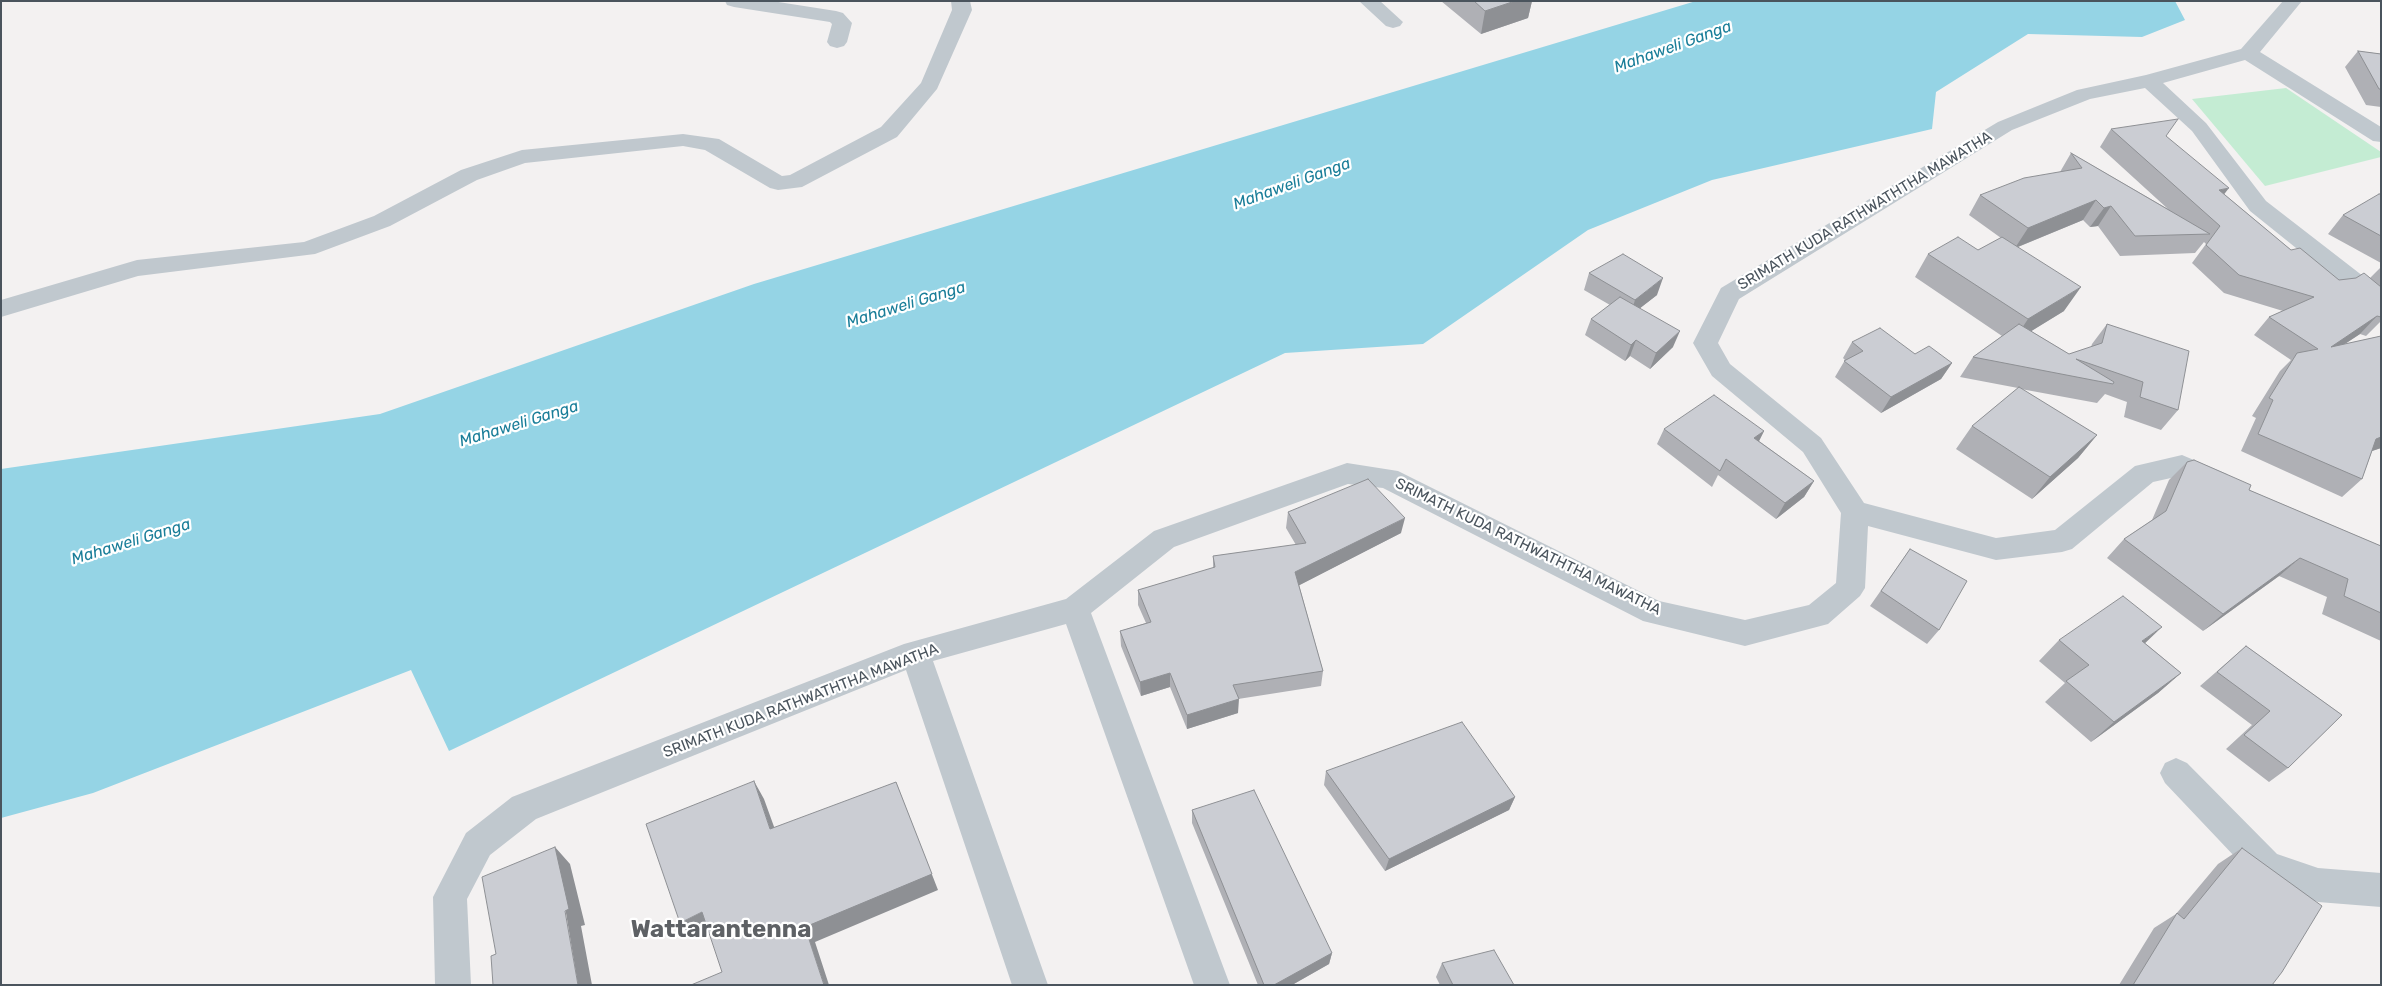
<!DOCTYPE html>
<html>
<head>
<meta charset="utf-8">
<style>
  body { margin:0 }
  #map { position:relative; width:2382px; height:986px; overflow:hidden; background:#f3f1f1; font-family:Rubik,sans-serif }
  canvas { display:block }
  .frame { position:absolute; inset:0; border:2px solid #4a545d; pointer-events:none }
</style>
</head>
<body>
<div id="map">
<canvas width="2382" height="986"></canvas>
<div class="frame"></div>
</div>
<script>
const g = document.querySelector('canvas').getContext('2d');
g.lineJoin = 'round';
function fill(path, color) { g.fillStyle = color; g.fill(path, 'evenodd'); }
const shape = rows => new Path2D(rows.map(r => 'M' + r).join(''));
function trace(path, color, width, dash) { g.strokeStyle = color; g.lineWidth = width; g.lineCap = dash ? 'butt' : 'round'; g.setLineDash(dash || []); g.stroke(path); }
function drawText(font, color, halo, rows, align = 'center') {
  g.font = font + ' Rubik,sans-serif'; g.lineWidth = 4.5; g.setLineDash([]); g.textBaseline = 'middle'; g.strokeStyle = halo; g.fillStyle = color; for (const [text, x, y, turn = 0] of rows) {
    g.save(); g.translate(x, y); g.rotate((+turn || 0) * Math.PI / 180); g.textAlign = isNaN(turn) ? turn : align; if (halo) g.strokeText(text, 0, 0); g.fillText(text, 0, 0); g.restore();
  }
}
fill(shape([
  [2286,88,2381,152,2381,157,2265,186,2192,99]
]), '#c4ecd3');
fill(shape([
  [1696,1,2175,1,2185,20,2142,37,2028,34,1936,92,1932,129,1712,180,1588,230,1423,344,1285,353,449,751,411,670,93,793,1,818,1,469,380,414,754,284]
]), '#95d4e5');
fill(shape([
  [725,1,772,1,836,11,843,13,852,23,847,42,844,46,837,48,830,46,827,42,832,24,830,22,734,7,727,5,725,1],
  [951,1,970,1,972,10,937,89,897,137,802,187,778,190,770,188,705,150,683,146,525,163,477,180,390,226,315,254,138,276,1,317,1,300,137,260,304,242,374,216,461,170,522,150,683,134,719,139,782,176,790,175,881,127,921,83,952,10,951,1],
  [1359,1,1380,1,1403,22,1400,26,1393,28,1386,26,1359,1],
  [2283,1,2302,1,2260,52,2381,127,2381,142,2373,141,2245,60,2163,83,2206,123,2266,201,2381,290,2381,311,2372,309,2250,211,2192,131,2145,88,2090,99,2012,130,1739,299,1718,343,1730,364,1821,438,1864,503,1996,538,2055,530,2135,466,2182,455,2227,474,2231,481,2227,488,2217,492,2180,476,2153,482,2072,549,2062,552,1996,560,1868,526,1865,588,1860,596,1828,624,1745,646,1643,621,1383,488,1348,484,1174,547,1091,613,1230,985,1194,985,1066,624,933,661,1048,985,1012,985,906,670,536,819,490,855,467,899,471,985,435,985,433,897,466,833,512,797,904,644,1066,599,1154,531,1347,463,1398,471,1659,601,1745,620,1809,605,1836,583,1841,513,1803,452,1712,376,1693,343,1721,288,1998,122,2077,90,2146,75,2241,49,2283,1],
  [2176,758,2187,763,2277,854,2318,868,2381,873,2381,907,2318,902,2254,877,2165,783,2160,773,2165,763,2176,758]
]), '#c0c8ce');
fill(shape([
  [1441,1,1532,1,1528,18,1481,34],
  [2358,51,2381,54,2381,107,2366,105,2345,67],
  [2111,129,2166,136,2224,194,2291,250,2339,280,2370,278,2381,267,2381,321,2366,336,2360,334,2345,344,2381,336,2381,448,2372,451,2362,479,2342,497,2241,451,2256,418,2252,416,2280,371,2291,360,2254,335,2269,317,2283,311,2224,293,2192,263,2206,244,2204,242,2195,253,2120,256,2098,226,2090,227,2083,220,2018,247,2064,311,2031,331,2069,354,2091,347,2092,344,2107,324,2178,410,2161,430,2124,417,2127,402,2105,394,2097,403,2021,389,2097,435,2078,458,2032,499,1956,449,1972,426,2018,388,1960,377,1973,357,2002,336,1915,277,1928,254,1978,250,2001,238,1969,215,1980,195,2060,172,2071,153,2168,209,2100,147],
  [2381,194,2381,263,2328,234,2343,215],
  [1589,273,1657,295,1640,308,1673,347,1650,369,1630,356,1625,361,1585,335,1591,319,1610,305,1584,290],
  [1852,342,1915,354,1952,363,1941,379,1881,413,1835,377,1845,360,1843,358],
  [1664,429,1764,431,1759,441,1814,481,1804,497,1776,519,1718,475,1712,487,1657,444],
  [2187,462,2249,490,2381,546,2381,641,2322,614,2327,597,2279,576,2203,631,2107,558,2124,539,2152,520,2169,480],
  [1288,512,1401,533,1299,585,1323,671,1321,686,1238,699,1238,713,1187,729,1170,687,1141,696,1121,646,1120,631,1146,623,1138,605,1138,590,1213,568,1213,556,1296,545,1286,528],
  [1910,549,1939,630,1927,644,1870,606],
  [2059,640,2145,643,2181,673,2158,693,2091,742,2045,702,2065,683,2039,661],
  [2246,646,2342,715,2288,768,2269,782,2226,749,2252,725,2200,686],
  [1326,771,1515,797,1509,810,1385,871,1324,785],
  [1192,810,1332,953,1329,964,1292,985,1258,985,1192,823],
  [2242,848,2272,985,2119,985,2154,928,2176,914,2218,864],
  [1442,963,1514,985,1440,985,1436,977]
]), '#afb0b5');
fill(shape([
  [1515,1,1532,1,1528,18,1481,34,1485,11],
  [2229,188,2215,206,2219,190],
  [2096,200,2083,220,2015,248,2028,228],
  [2111,206,2098,226,2090,227,2104,208],
  [1663,278,1657,295,1630,316,1635,300],
  [2081,287,2064,311,2012,343,2028,319],
  [2377,316,2360,334,2314,364,2331,347],
  [1680,331,1673,347,1650,369,1656,353],
  [1636,340,1630,356,1625,361,1631,345],
  [1952,363,1941,379,1881,413,1891,397],
  [1764,431,1756,447,1754,438],
  [2097,435,2078,458,2032,499,2050,477],
  [2381,437,2381,448,2357,456,2376,439],
  [1814,481,1804,497,1776,519,1785,503],
  [1405,518,1401,533,1294,588,1295,572],
  [2300,558,2279,576,2203,631,2223,614],
  [2162,627,2140,648,2142,641],
  [1170,673,1170,687,1141,696,1140,682],
  [2181,673,2158,693,2091,742,2114,722],
  [1239,699,1238,713,1187,729,1187,715],
  [754,781,764,799,781,846,770,829],
  [896,782,938,890,815,942,829,985,824,985,805,927],
  [1515,797,1509,810,1385,871,1389,859],
  [555,847,570,864,585,925,581,926,592,985,578,985],
  [702,912,714,928,693,939,680,923],
  [1332,953,1329,964,1292,985,1274,985]
]), '#8e9094');
const building = shape([
  [1474,1,1515,1,1485,11,1474,1],
  [2358,51,2381,54,2381,89,2379,89,2358,51],
  [2178,119,2166,136,2229,188,2219,190,2291,250,2300,248,2339,280,2356,278,2364,273,2381,287,2381,314,2380,314,2381,315,2381,317,2377,316,2331,347,2381,336,2381,437,2376,439,2362,479,2258,434,2273,400,2269,398,2297,353,2318,349,2269,317,2314,297,2239,275,2206,245,2220,226,2111,129,2178,119],
  [2071,153,2210,234,2135,236,2111,206,2104,208,2096,200,2028,228,1980,195,2024,178,2082,168,2071,153],
  [2379,194,2381,194,2381,236,2343,215,2379,194],
  [1958,237,1978,250,2002,237,2081,287,2028,319,1928,254,1958,237],
  [1623,254,1663,278,1635,300,1589,273,1623,254],
  [1620,297,1680,331,1656,353,1636,340,1631,345,1591,319,1620,297],
  [2019,324,2069,354,2102,343,2107,324,2189,351,2178,410,2140,397,2143,382,2076,359,2114,382,2113,384,1973,357,2019,324],
  [1880,328,1915,354,1929,346,1952,363,1891,397,1844,361,1863,351,1852,342,1880,328],
  [2019,387,2097,435,2050,477,1972,426,2019,387],
  [1714,395,1764,431,1754,438,1814,481,1785,503,1726,459,1720,471,1664,429,1714,395],
  [2194,460,2251,485,2249,490,2381,546,2381,613,2344,596,2348,579,2300,558,2223,614,2124,539,2166,511,2187,462,2194,460],
  [1368,479,1405,518,1295,572,1323,671,1233,685,1239,699,1187,715,1170,673,1140,682,1120,631,1151,622,1138,590,1215,567,1213,556,1306,543,1288,512,1368,479],
  [1910,549,1967,581,1939,630,1881,591,1910,549],
  [2123,596,2162,627,2142,641,2181,673,2114,722,2066,681,2089,665,2059,640,2123,596],
  [2246,646,2342,715,2288,768,2244,735,2270,711,2217,672,2246,646],
  [1462,722,1515,797,1389,859,1326,771,1462,722],
  [754,781,770,829,896,782,932,874,805,927,824,985,691,985,722,972,702,912,680,923,646,824,754,781],
  [1254,790,1332,953,1274,985,1264,985,1192,810,1254,790],
  [555,847,569,909,565,911,578,985,493,985,491,956,496,954,482,877,555,847],
  [2242,848,2322,906,2282,972,2272,985,2133,985,2177,913,2184,919,2242,848],
  [1494,950,1514,985,1453,985,1442,963,1494,950]
]);
fill(building, '#cbcdd3');
trace(building, '#8e9094', 1);
drawText('15px', '#4a545d', '#fff', [
  ["SRIMATH KUDA RATHWATHTHA MAWATHA",1865,211,-31],
  ["SRIMATH KUDA RATHWATHTHA MAWATHA",1528,547,26],
  ["SRIMATH KUDA RATHWATHTHA MAWATHA",801,701,-21]
]);
drawText('italic 16px', '#1a7e99', '#fff', [
  ["Mahaweli Ganga",1673,47,-20],
  ["Mahaweli Ganga",1292,184,-20],
  ["Mahaweli Ganga",906,305,-17],
  ["Mahaweli Ganga",519,424,-17],
  ["Mahaweli Ganga",131,542,-17]
]);
drawText('bold 24px', '#5e6165', '#fff', [
  ["Wattarantenna",721,930]
]);
</script>
</body>
</html>
